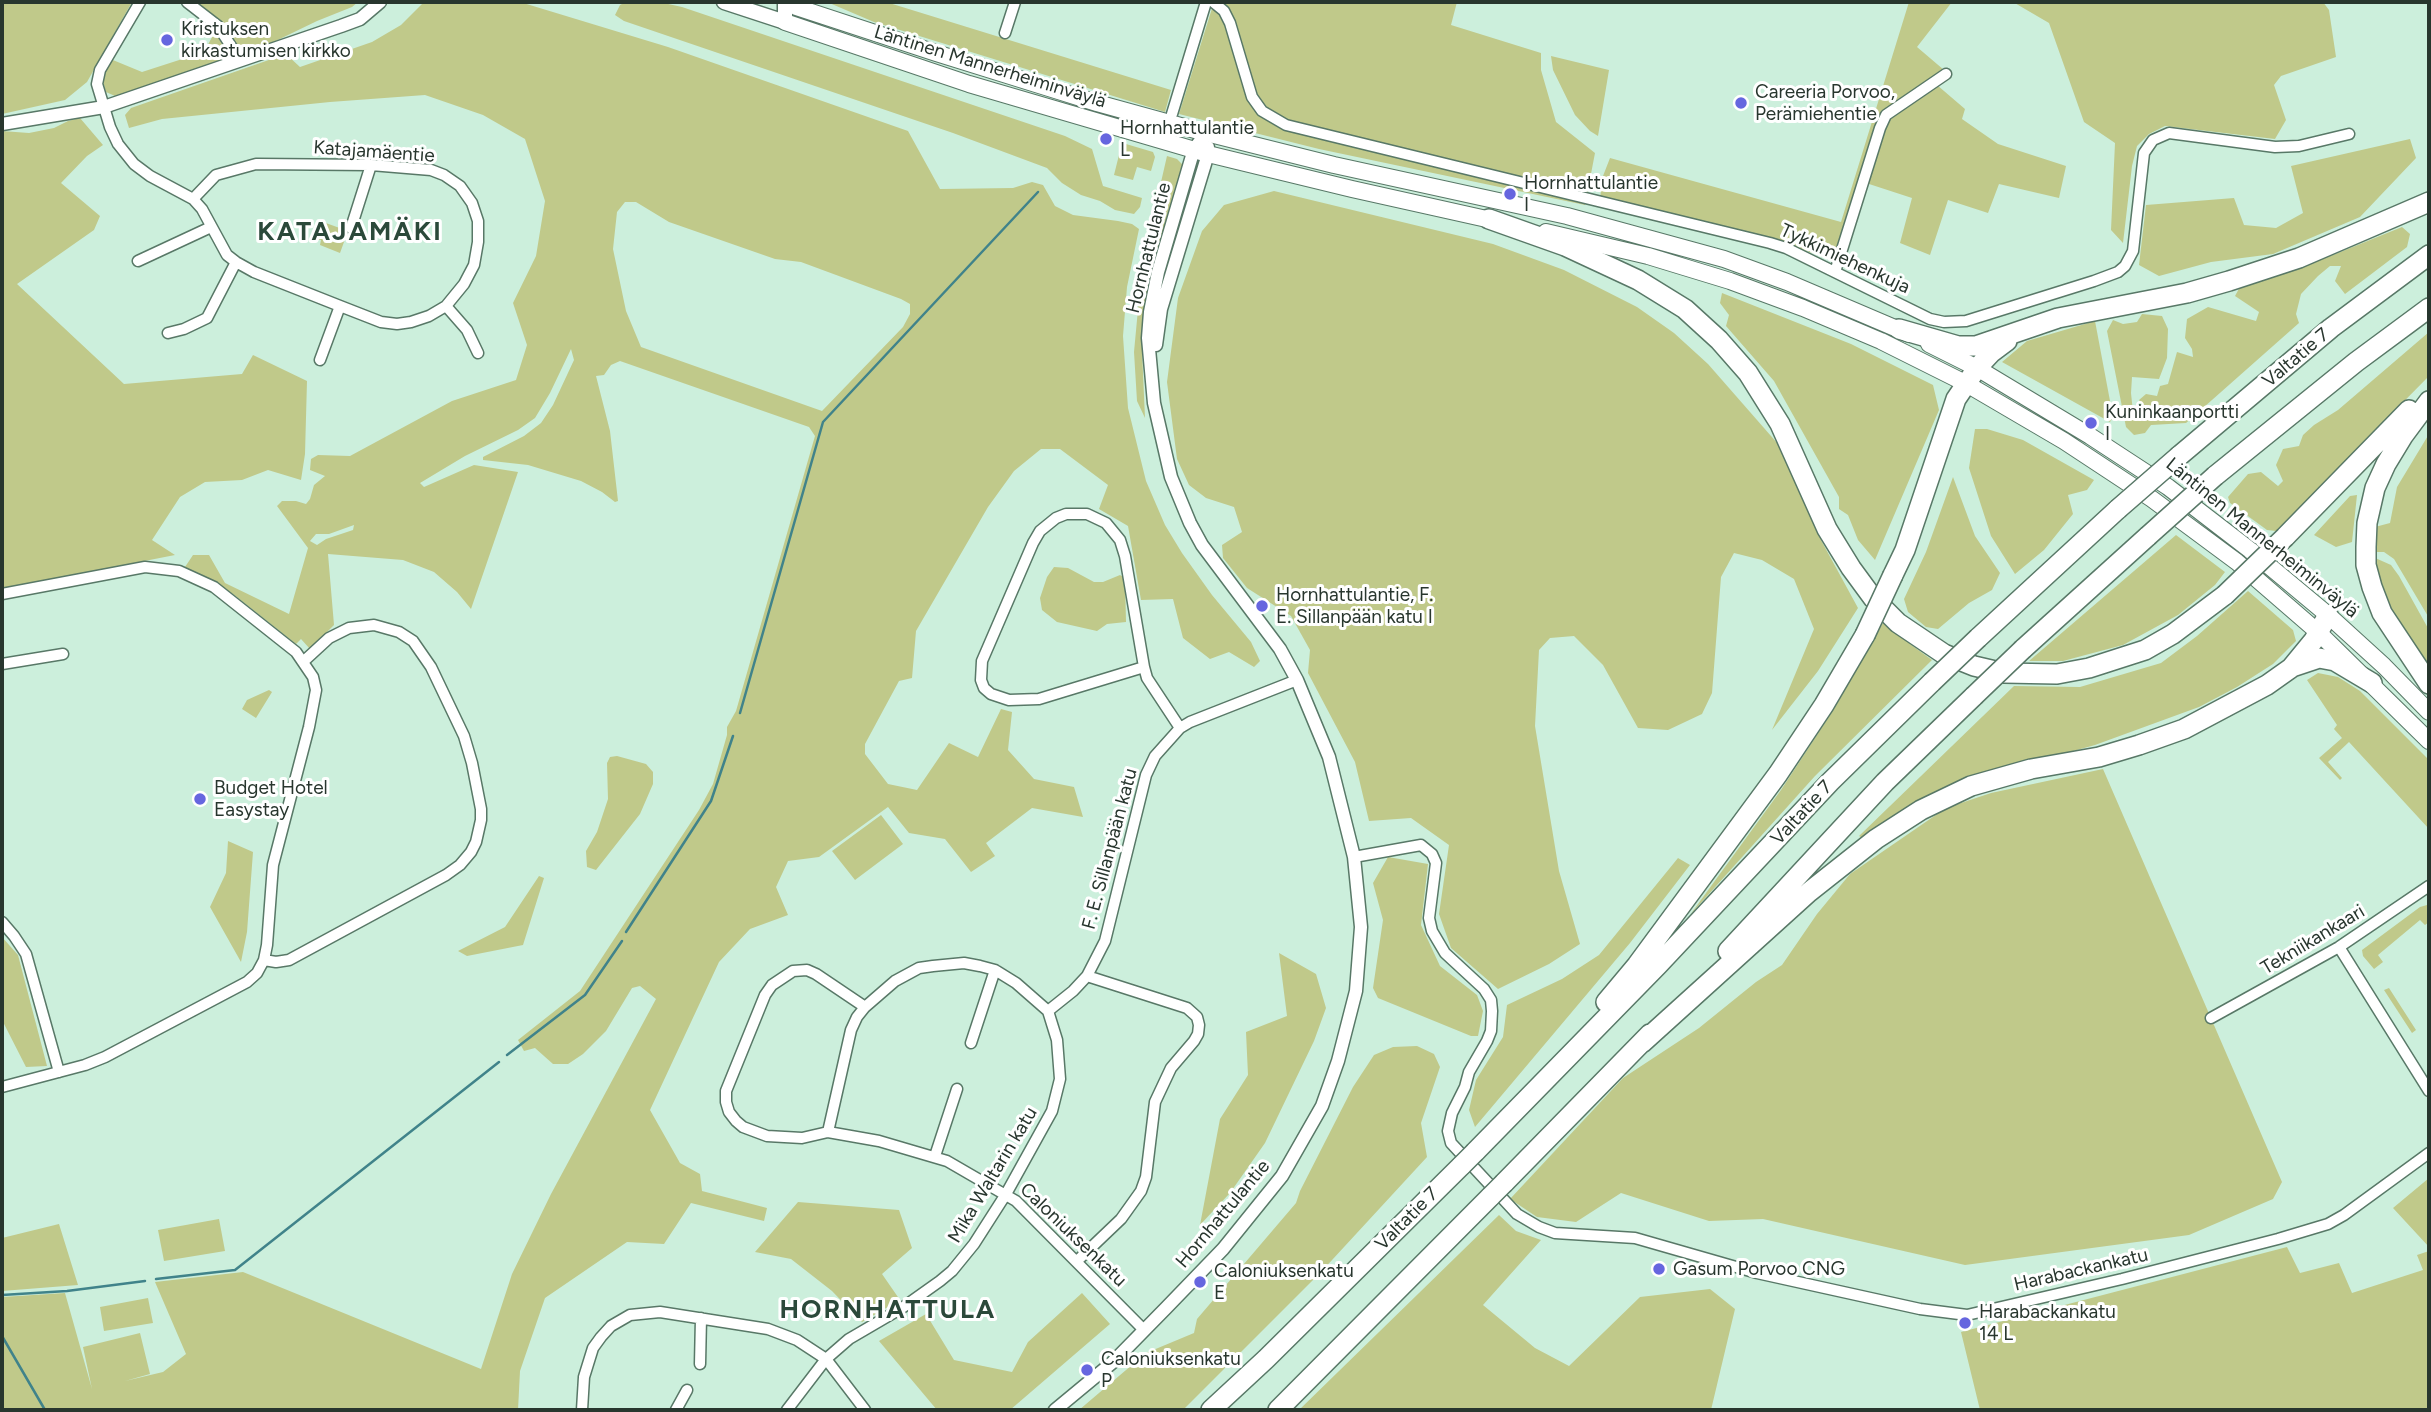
<!DOCTYPE html>
<html>
<head>
<meta charset="utf-8">
<style>
  body { margin:0 }
  #map { position:relative; width:2431px; height:1412px; overflow:hidden; background:#ccefdc; font-family:Figtree,sans-serif }
  canvas { display:block }
  .frame { position:absolute; inset:0; border:4px solid #28362e; pointer-events:none }
</style>
</head>
<body>
<div id="map">
<canvas width="2431" height="1412"></canvas>
<div class="frame"></div>
</div>
<script>
const g = document.querySelector('canvas').getContext('2d');
g.lineJoin = 'round';
function fill(path, color) { g.fillStyle = color; g.fill(path, 'evenodd'); }
const shape = rows => new Path2D(rows.map(r => 'M' + r).join(''));
function trace(path, color, width, dash) { g.strokeStyle = color; g.lineWidth = width; g.lineCap = dash ? 'butt' : 'round'; g.setLineDash(dash || []); g.stroke(path); }
function drawText(font, color, halo, rows, align = 'center') {
  g.font = font + ' Figtree,sans-serif'; g.lineWidth = 6; g.setLineDash([]); g.textBaseline = 'middle'; g.strokeStyle = halo; g.fillStyle = color; for (const [text, x, y, turn = 0] of rows) {
    g.save(); g.translate(x, y); g.rotate((+turn || 0) * Math.PI / 180); g.textAlign = isNaN(turn) ? turn : align; if (halo) g.strokeText(text, 0, 0); g.fillText(text, 0, 0); g.restore();
  }
}
fill(shape([
  [2,2,132,2,87,82,65,100,2,114],
  [187,2,358,2,352,7,317,21,257,50,115,96,106,92,100,71,108,58,142,72,204,52,218,26],
  [424,2,520,2,668,47,908,131,940,189,1013,188,1032,182,1043,185,1055,206,1073,215,1118,221,1132,224,1139,229,1127,287,1123,336,1128,408,1146,481,1165,525,1182,553,1212,595,1251,642,1260,661,1254,667,1229,652,1210,659,1183,638,1173,599,1141,600,1128,526,1099,509,1108,485,1060,449,1041,449,1014,471,988,507,916,631,912,678,899,681,865,744,865,754,888,784,917,790,949,743,978,757,1001,709,1012,712,1008,750,1034,779,1074,787,1083,817,1032,808,986,843,995,856,971,872,945,839,909,833,888,807,819,857,788,861,776,887,788,915,750,929,719,962,650,1110,680,1163,700,1174,702,1191,767,1208,764,1221,691,1203,664,1244,627,1242,545,1298,520,1371,518,1410,2,1410,2,1297,65,1293,92,1389,83,1347,140,1333,150,1374,125,1381,163,1372,186,1354,155,1282,243,1272,481,1369,512,1274,551,1194,656,999,640,986,632,988,606,1031,583,1054,568,1064,553,1064,535,1048,524,1051,518,1040,580,991,699,810,713,784,727,735,727,727,736,711,815,436,809,427,620,361,611,365,604,375,596,376,610,431,618,501,615,502,602,492,581,481,528,465,483,460,483,457,524,436,541,423,553,405,574,360,571,349,550,393,535,418,518,430,465,456,420,483,424,487,474,465,518,472,471,609,457,592,434,572,403,560,328,554,334,625,310,649,301,639,296,644,233,594,185,567,193,555,209,555,225,583,289,614,308,548,277,506,282,501,296,501,306,504,310,499,314,485,325,476,310,470,311,459,318,455,350,456,452,401,516,380,527,345,513,303,536,256,545,201,525,139,483,115,425,95,330,102,162,119,129,128,125,115,131,108,286,54,300,67,372,42,401,25],
  [625,202,636,202,669,222,775,259,801,262,901,299,910,304,910,314,903,327,822,411,641,347,626,311,613,249,617,212],
  [354,525,353,530,326,539,317,545,310,541,316,534,329,534],
  [626,2,659,2,682,7,1065,136,1092,149,1103,186,1142,198,1140,207,1134,214,1115,210,1100,201,1081,195,1062,183,1047,168,953,133,624,21,615,15,620,5],
  [827,2,886,2,1171,90,1165,112,874,22],
  [1214,2,1457,2,1451,25,1541,53,1541,70,1556,122,1595,153,1585,205,1319,149,1179,114],
  [1909,2,1952,2,1917,47,1944,70,1883,113,1834,261,1780,241,1600,198,1603,176,1610,158,1841,222],
  [2013,2,2323,2,2329,10,2336,57,2281,76,2274,85,2286,120,2275,139,2165,126,2149,134,2137,146,2132,166,2123,243,2111,230,2115,143,2084,122,2049,23],
  [1551,56,1609,70,1598,136,1590,131,1575,115,1553,70],
  [1937,85,1965,109,1962,119,1998,144,2066,166,2059,198,1999,184,1988,213,1948,200,1930,255,1900,243,1912,198,1866,183,1888,118],
  [80,118,103,145,87,156,61,183,100,216,94,230,17,284,124,384,242,374,253,355,307,381,305,454,301,480,268,470,242,480,205,482,180,497,152,540,175,555,2,589,2,131,29,133,54,128,68,121],
  [2410,139,2416,158,2360,217,2273,254,2211,262,2159,276,2139,265,2146,205,2234,198,2244,225,2276,228,2303,213,2291,166],
  [1126,144,1153,152,1155,157,1151,171,1137,167,1133,180,1114,175,1121,147],
  [1167,156,1177,159,1182,164,1182,173,1148,288,1142,351,1145,418,1137,401,1134,352,1140,288,1153,217],
  [1274,191,1493,244,1564,270,1637,307,1674,333,1708,364,1778,444,1822,542,1858,608,1818,671,1772,730,1814,629,1794,579,1762,560,1734,553,1721,577,1712,693,1702,714,1668,730,1638,728,1603,665,1574,636,1550,638,1539,650,1535,726,1559,871,1580,944,1549,964,1498,989,1451,948,1439,914,1449,845,1411,818,1369,821,1355,762,1308,673,1310,650,1291,616,1247,588,1223,558,1222,545,1242,532,1234,507,1206,498,1189,485,1177,459,1167,382,1178,298,1202,231,1224,205],
  [323,222,348,231,340,253,320,245,321,240,317,239],
  [2402,227,2410,234,2407,247,2345,294,2335,281,2341,266,2330,266,2318,276,2301,294,2296,314,2299,323,2186,423,2151,425,2145,433,2134,435,2126,427,2107,331,2113,320,2123,324,2137,322,2142,314,2162,316,2168,329,2167,358,2159,379,2132,377,2131,393,2133,412,2143,406,2139,400,2146,394,2157,396,2160,386,2168,384,2177,352,2193,357,2192,349,2185,338,2187,319,2208,307,2256,321,2259,312,2235,296,2241,285,2333,255],
  [1722,293,1851,344,1933,385,1939,410,1875,560,1858,540,1848,515,1839,509,1839,497,1774,381,1726,326,1729,315,1720,303],
  [2095,321,2113,417,2110,422,2002,362,2027,341],
  [2429,332,2429,376,2276,531,2267,530,2230,503,2228,497,2248,474,2261,472,2278,486,2283,481,2276,465,2283,449,2299,446,2303,435,2314,425,2338,410],
  [1975,429,1987,429,2023,440,2094,480,2087,490,2068,495,2073,514,2044,550,2015,574,1991,536,1969,468],
  [2429,434,2429,618,2394,559,2384,552,2374,552,2375,527,2390,523,2397,487],
  [1953,477,1975,536,2000,573,1992,590,1969,603,1938,629,1926,627,1908,612,1904,599,1926,552],
  [2357,495,2352,542,2336,547,2314,535,2350,496],
  [2176,535,2225,572,2215,585,2178,615,2123,645,2063,661,2029,661],
  [2373,557,2391,565,2399,576,2429,630,2429,675,2387,608],
  [1054,567,1068,568,1094,582,1103,582,1120,575,1125,578,1126,622,1107,624,1097,631,1057,622,1042,610,1040,598,1047,577],
  [2248,591,2293,630,2296,641,2273,664,2237,687,2199,707,2095,745,1983,776,1864,839,1859,836,2014,686,2080,687,2161,663,2197,636],
  [1884,621,1910,644,1932,660,1815,776,1690,915,1781,790,1834,709],
  [2318,673,2338,677,2360,691,2429,760,2429,829,2349,742,2328,762,2342,778,2340,780,2319,758,2342,738,2334,729,2337,725,2307,680],
  [269,690,272,692,256,718,242,709,247,700],
  [617,756,646,764,653,772,653,784,640,814,596,870,587,867,586,851,597,832,608,799,607,763,610,757],
  [2103,769,2282,1182,2273,1199,2189,1235,1965,1265,1763,1219,1709,1221,1621,1193,1576,1222,1537,1217,1510,1199,1623,1078,1699,1028,1756,982,1782,965,1817,914,1850,874,1946,808,1991,793],
  [881,815,903,844,855,880,832,851],
  [228,841,253,852,247,932,241,962,210,907,226,873],
  [1388,857,1428,864,1421,925,1440,966,1477,995,1483,1011,1478,1036,1471,1036,1378,998,1373,988,1383,920,1373,883],
  [1678,858,1690,865,1630,943,1475,1127,1469,1110,1476,1080,1503,1037,1507,1005,1562,979,1599,955],
  [539,876,544,878,523,945,467,956,458,951,505,927],
  [2427,905,2429,908,2429,922,2425,925,2420,920,2378,955,2383,962,2374,969,2363,956,2362,950,2420,907],
  [2,937,18,955,47,1066,26,1067,2,1020],
  [1279,953,1316,974,1326,1008,1314,1041,1265,1143,1230,1193,1200,1225,1220,1119,1248,1075,1246,1032,1287,1016],
  [2389,988,2416,1030,2412,1033,2384,990],
  [1417,1046,1434,1054,1440,1067,1421,1123,1427,1157,1321,1272,1183,1410,1079,1410,1146,1353,1194,1333,1197,1319,1296,1203,1300,1191,1353,1087,1374,1055,1393,1047],
  [2429,1178,2429,1247,2393,1208],
  [798,1202,899,1210,912,1248,882,1274,900,1300,862,1322,832,1291,791,1259,755,1252],
  [1499,1215,1516,1231,1541,1240,1483,1305,1535,1348,1569,1366,1640,1297,1710,1289,1735,1309,1711,1410,1299,1410],
  [219,1219,225,1251,164,1261,158,1230],
  [59,1224,78,1285,2,1291,2,1238],
  [2287,1247,2300,1273,2339,1263,2352,1293,2423,1270,2417,1255,2429,1251,2429,1410,1980,1410,1961,1332],
  [1082,1293,1110,1324,1010,1410,937,1410,879,1341,926,1314,954,1360,1012,1372,1028,1342],
  [148,1298,153,1323,104,1331,100,1307]
]), '#c0c98a');
trace(shape([
  [740,713,823,422,1038,192],
  [626,932,711,801,733,736],
  [507,1055,585,995,622,941],
  [156,1279,235,1270,499,1062],
  [2,1295,67,1291,145,1281],
  [2,1336,45,1410]
]), '#40838a', 2.5);
const minor = shape([
  [140,2,100,70,97,84,110,127,118,144,134,164,150,176,193,199,202,209,227,255,236,262,254,272,340,306,381,322,397,324,411,322,429,316,446,306,464,284,474,265,478,242,478,221,472,203,460,186,444,175,431,170,371,165,256,164,216,175,193,199],
  [187,2,218,26,240,60],
  [1213,2,1224,11,1230,23,1252,97,1262,111,1286,125,1770,243,1786,248,1930,319,1944,322,1966,321,2094,281,2118,272,2125,266,2133,251,2144,153,2153,140,2169,133,2275,147,2299,146,2349,134],
  [1005,33,1015,2],
  [1172,114,1206,2],
  [351,228,371,165],
  [138,261,211,227],
  [1835,272,1880,128,1886,115,1946,74],
  [446,306,467,330,478,353],
  [168,333,184,329,207,318,236,262],
  [320,360,340,306],
  [2,594,145,567,179,571,214,587,296,652,313,677,316,690,309,727,273,865,267,945,264,960,257,973,247,982,105,1057,85,1065,2,1087],
  [2,664,63,654],
  [1144,667,1039,699,1009,700,991,694,984,688,981,680,982,661,1033,543,1040,531,1056,518,1066,514,1087,514,1106,523,1120,540,1125,556,1144,667,1147,678,1180,728],
  [1354,857,1421,845,1432,854,1436,863,1429,918,1432,931,1445,953,1484,989,1491,1000,1492,1011,1491,1031,1487,1041,1469,1072,1465,1087,1452,1113,1448,1131,1451,1143,1517,1214,1539,1227,1555,1233,1635,1238,1757,1273,1920,1309,1967,1315,2122,1279,2278,1239,2328,1224,2344,1215,2429,1153],
  [2,922,14,936,26,954,59,1072],
  [2339,947,2429,1091],
  [264,960,276,962,289,960,446,875,460,865,471,852,476,842,481,820,481,809,472,763,464,736,431,667,413,641,399,632,374,625,349,628,329,638,304,661],
  [865,1007,816,974,807,970,793,971,772,985,765,995,726,1091,726,1102,729,1112,736,1121,743,1127,767,1136,802,1138,828,1132,879,1141,947,1161,1016,1201,1144,1330],
  [1048,1011,1073,991,1087,976,1105,941,1146,775,1155,756,1180,728,1190,722,1297,680],
  [2211,1018,2339,947,2429,886],
  [971,1043,995,970],
  [935,1156,957,1089],
  [1077,1261,1121,1219,1141,1191,1146,1177,1155,1102,1171,1068,1194,1041,1198,1034,1199,1025,1197,1017,1187,1008,1087,976],
  [700,1364,701,1318],
  [582,1410,584,1377,593,1348,601,1337,611,1326,630,1315,660,1312,768,1329,797,1340,826,1359,865,1410],
  [676,1410,687,1390],
  [787,1410,826,1359,849,1339,902,1308,940,1281,952,1271,974,1244,1006,1194,1052,1111,1060,1079,1057,1040,1048,1011,1016,983,995,970,980,966,964,963,933,966,919,968,895,981,865,1007,857,1017,851,1030,828,1132]
]);
const tertiary = shape([
  [2,124,104,107,341,26,360,19,380,2],
  [1156,345,1161,309,1208,154,1208,147],
  [1055,1410,1113,1362,1166,1308,1223,1249,1282,1176,1322,1106,1338,1061,1356,991,1361,927,1354,857,1329,757,1297,680,1280,649,1202,545,1190,523,1171,477,1154,403,1148,338,1150,312,1158,272,1194,149,1206,133]
]);
const secondary = shape([
  [724,2,785,22],
  [785,2,785,22]
]);
const primary = shape([
  [796,7,936,53,1097,103,1206,133,1334,165,1567,216,1724,259,1787,282,1909,334],
  [785,22,969,84,1208,154,1352,189,1500,222],
  [1546,232,1648,256,1730,281,1803,308,1881,341,1965,383,2064,441,2152,499,2237,562,2319,633,2429,741],
  [1929,344,1977,368,2090,436,2168,487,2250,550,2328,615,2384,666,2429,712]
]);
const motorway = shape([
  [1489,219,1565,246,1638,280,1685,309,1719,340,1748,373,1780,424,1827,529,1851,568,1873,598,1898,623,1944,654,1974,666,2004,673,2057,674,2089,668,2145,650,2173,634,2225,595],
  [1899,329,1958,346,1976,346,2058,318,2187,293,2229,281,2299,258,2429,202],
  [2429,401,2403,436,2386,464,2375,488,2367,523,2366,547,2366,565,2372,587,2382,613,2429,684],
  [2179,456,2331,328,2429,255],
  [2215,476,2356,362,2429,308],
  [2285,537,2409,410],
  [1893,575,1905,550,1956,399,1977,368,1991,353,2007,341],
  [1978,638,2118,509],
  [2023,649,2148,536],
  [2295,666,2319,658,2335,661,2372,683],
  [1728,951,1885,782,1974,696],
  [1606,1002,1637,965,1778,774,1824,705,1865,635],
  [1642,1043,1809,892,1876,839,1921,810,1971,786,2031,769,2099,757,2139,745,2184,729,2267,685,2291,668,2314,640,2328,615],
  [1475,1152,1658,965,1830,782,1932,682],
  [1504,1183,1650,1034],
  [1211,1410,1266,1359,1462,1165],
  [1278,1410,1491,1196]
]);
trace(minor, '#587867', 13);
trace(tertiary, '#587867', 15);
trace(secondary, '#587867', 17);
trace(primary, '#587867', 18);
trace(motorway, '#587867', 22);
trace(minor, '#fff', 10);
trace(tertiary, '#fff', 12);
trace(secondary, '#fff', 14);
trace(primary, '#fff', 16);
trace(motorway, '#fff', 19);
const motorwayBridge = shape([
  [2118,509,2179,456],
  [2148,536,2215,476],
  [2225,595,2285,537],
  [1865,635,1893,575],
  [1932,682,1978,638],
  [1974,696,2023,649],
  [1462,1165,1475,1152],
  [1491,1196,1504,1183]
]);
trace(motorwayBridge, '#587867', 22, []);
trace(motorwayBridge, '#fff', 19);
for (const [x, y, r, color] of [
  [167,40,7,"#6666df"],
  [1741,103,7,"#6666df"],
  [1106,139,7,"#6666df"],
  [1510,194,7,"#6666df"],
  [2091,423,7,"#6666df"],
  [1262,606,7,"#6666df"],
  [200,799,7,"#6666df"],
  [1659,1269,7,"#6666df"],
  [1200,1282,7,"#6666df"],
  [1965,1323,7,"#6666df"],
  [1087,1370,7,"#6666df"]
]) { const dot = new Path2D(); dot.arc(x, y, r, 0, 2 * Math.PI); g.fillStyle = color; g.fill(dot); trace(dot, '#fff', 2.5); }
drawText('19px', '#28362e', '#fff', [
  ["Kristuksen",181,29],
  ["kirkastumisen kirkko",181,51],
  ["Careeria Porvoo,",1755,92],
  ["Perämiehentie",1755,114],
  ["Hornhattulantie",1120,128],
  ["L",1120,150],
  ["Hornhattulantie",1524,183],
  ["I",1524,205],
  ["Kuninkaanportti",2105,412],
  ["I",2105,434],
  ["Hornhattulantie, F.",1276,595],
  ["E. Sillanpään katu I",1276,617],
  ["Budget Hotel",214,788],
  ["Easystay",214,810],
  ["Gasum Porvoo CNG",1673,1269],
  ["Caloniuksenkatu",1214,1271],
  ["E",1214,1293],
  ["Harabackankatu",1979,1312],
  ["14 L",1979,1334],
  ["Caloniuksenkatu",1101,1359],
  ["P",1101,1381]
], 'left');
drawText('19px', '#28362e', '#fff', [
  ["Läntinen Mannerheiminväylä",990,67,17],
  ["Katajamäentie",374,152,4],
  ["Hornhattulantie",1149,248,-76],
  ["Tykkimiehenkuja",1845,259,25],
  ["Valtatie 7",2296,358,-40],
  ["Läntinen Mannerheiminväylä",2262,538,39],
  ["Valtatie 7",1802,813,-47],
  ["F. E. Sillanpään katu",1110,849,-75],
  ["Tekniikankaari",2313,940,-31],
  ["Mika Waltarin katu",993,1175,-59],
  ["Hornhattulantie",1223,1214,-50],
  ["Valtatie 7",1407,1219,-45],
  ["Caloniuksenkatu",1073,1235,44],
  ["Harabackankatu",2081,1270,-13]
]);
g.letterSpacing = '2px';
drawText('bold 26px', '#2b493a', '#fff', [
  ["KATAJAMÄKI",350,232],
  ["HORNHATTULA",888,1310]
]);
g.letterSpacing = '0px';
</script>
</body>
</html>
